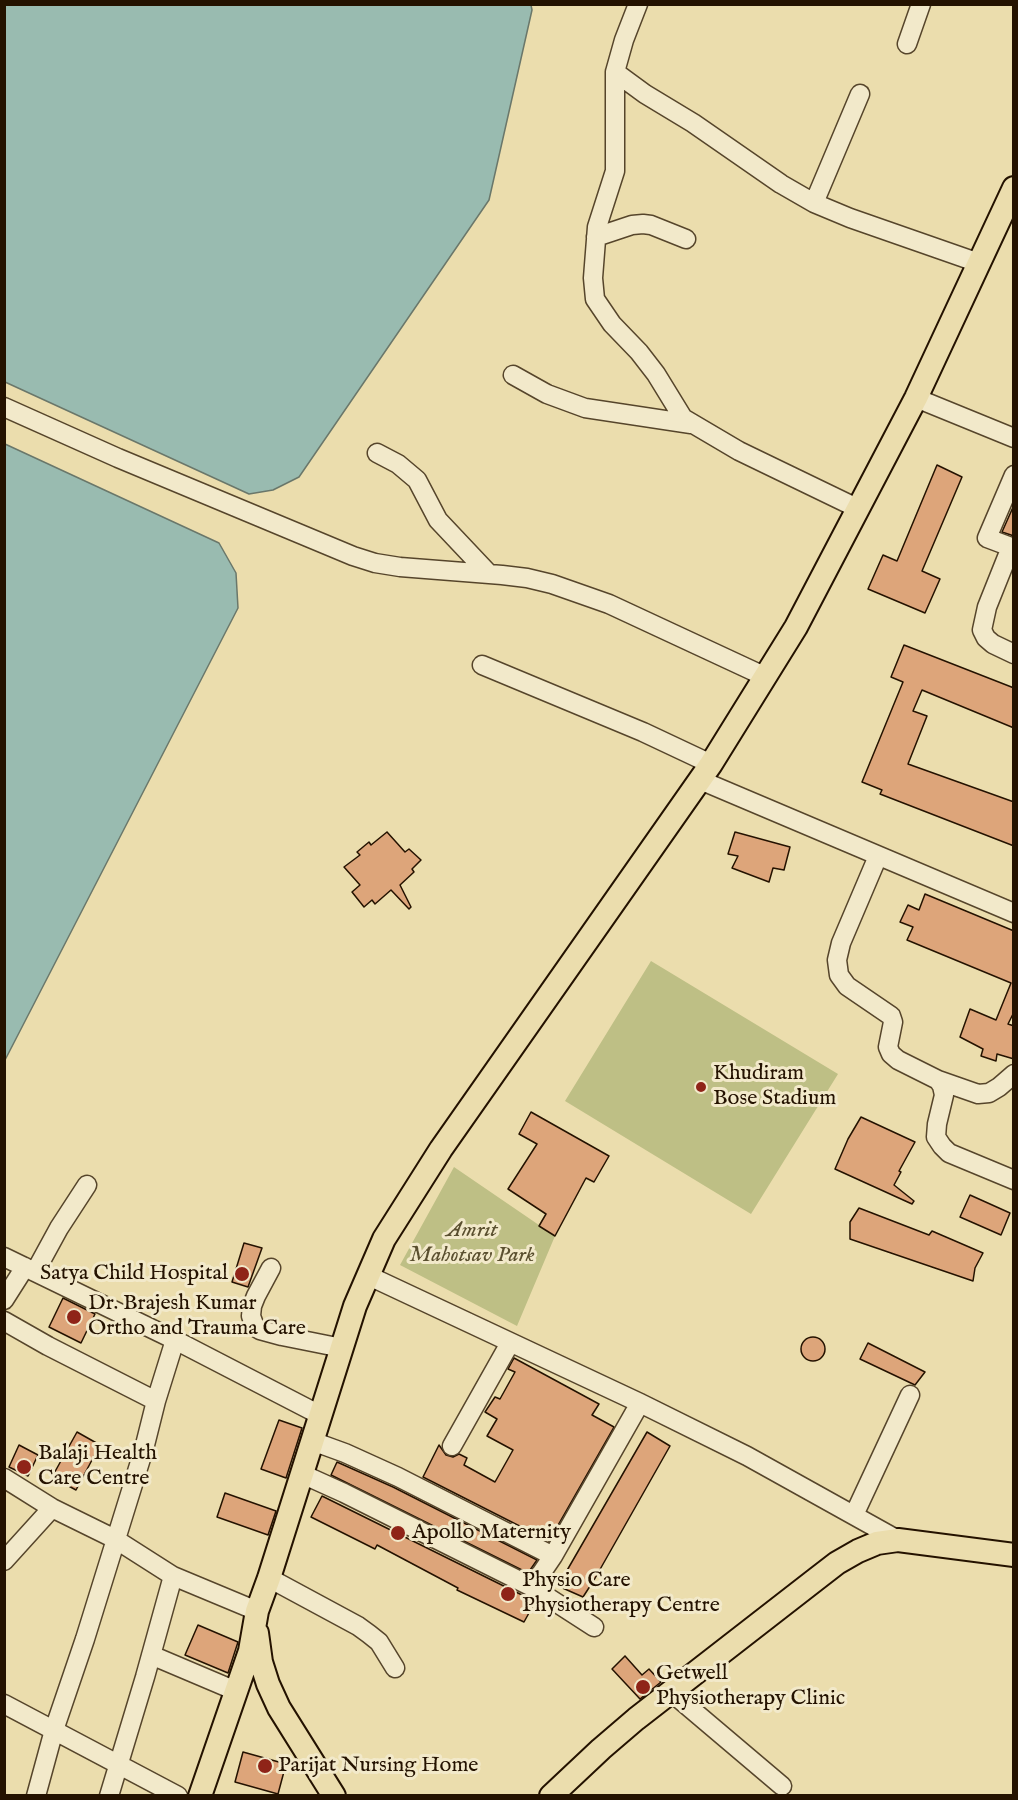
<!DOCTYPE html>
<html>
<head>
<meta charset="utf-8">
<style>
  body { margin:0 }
  #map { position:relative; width:1018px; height:1800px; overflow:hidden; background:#ebddad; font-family:"IM FELL English",serif }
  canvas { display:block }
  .frame { position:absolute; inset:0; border:6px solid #241200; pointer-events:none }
</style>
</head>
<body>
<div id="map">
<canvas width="1018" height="1800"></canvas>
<div class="frame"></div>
</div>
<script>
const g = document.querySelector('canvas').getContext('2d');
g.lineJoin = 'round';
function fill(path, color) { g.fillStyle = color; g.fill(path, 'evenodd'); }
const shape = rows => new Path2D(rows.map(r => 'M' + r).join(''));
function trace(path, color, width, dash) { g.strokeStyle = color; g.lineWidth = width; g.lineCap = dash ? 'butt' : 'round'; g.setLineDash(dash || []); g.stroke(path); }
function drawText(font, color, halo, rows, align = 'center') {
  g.font = font + ' "IM FELL English",serif'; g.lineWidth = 6; g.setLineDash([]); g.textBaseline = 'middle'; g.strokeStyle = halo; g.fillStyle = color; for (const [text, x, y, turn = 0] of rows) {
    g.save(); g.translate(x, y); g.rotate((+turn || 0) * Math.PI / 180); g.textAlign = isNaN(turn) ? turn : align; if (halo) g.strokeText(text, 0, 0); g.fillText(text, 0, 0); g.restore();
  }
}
fill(shape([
  [651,961,838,1074,751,1214,565,1101],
  [454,1167,555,1236,517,1326,400,1265]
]), '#bebf85');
const water = shape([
  [5,4,531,5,532,10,489,200,299,477,273,490,249,494,5,382,5,4],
  [5,444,219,543,236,573,238,608,5,1060,5,444]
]);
fill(water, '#99bbb0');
trace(water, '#6a776a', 1.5);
const building = shape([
  [937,465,962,477,922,571,940,579,925,613,868,589,883,555,897,561,937,465],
  [1014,505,1014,536,1002,532,1014,505],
  [904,645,1014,688,1014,728,922,690,913,711,927,716,908,764,1014,802,1014,846,880,794,882,790,862,782,903,682,891,677,904,645],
  [387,832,405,852,409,849,421,860,412,869,414,872,400,885,411,907,409,909,391,890,375,904,372,900,364,907,352,892,360,885,344,867,360,855,357,852,369,842,371,845,387,832],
  [735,832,790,847,784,870,773,868,769,882,732,868,738,856,728,854,735,832],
  [925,894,1014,931,1014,1012,1008,1024,1014,1026,1014,1059,997,1054,996,1061,981,1056,983,1049,960,1037,970,1009,996,1020,1011,983,907,940,913,927,900,922,908,905,919,910,925,894],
  [531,1112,609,1156,594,1182,586,1178,555,1236,539,1226,546,1214,508,1189,537,1144,519,1134,531,1112],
  [861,1117,915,1142,899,1171,901,1172,894,1185,914,1201,912,1204,835,1169,848,1139,861,1117],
  [970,1195,1010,1213,1001,1235,960,1217,970,1195],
  [859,1208,929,1235,932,1231,983,1253,975,1268,973,1281,850,1239,850,1222,859,1208],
  [244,1243,262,1248,248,1287,232,1282,244,1243],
  [63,1298,95,1314,81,1343,49,1327,63,1298],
  '801 1349a12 12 0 1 1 24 0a12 12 0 1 1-24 0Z',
  [868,1343,925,1372,915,1385,860,1359,868,1343],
  [514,1358,599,1404,592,1415,614,1427,549,1541,423,1477,439,1445,446,1455,453,1457,459,1454,467,1458,464,1465,495,1482,513,1450,487,1436,497,1419,485,1412,495,1397,500,1399,515,1372,508,1369,514,1358],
  [279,1420,302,1428,286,1478,261,1469,279,1420],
  [77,1432,100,1445,76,1490,52,1477,77,1432],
  [647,1432,670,1446,594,1580,583,1597,558,1586,647,1432],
  [19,1445,38,1455,28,1476,9,1467,19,1445],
  [337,1462,393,1487,537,1560,528,1573,331,1475,337,1462],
  [225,1493,276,1511,268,1535,217,1517,225,1493],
  [322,1496,526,1597,535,1602,524,1622,457,1590,458,1588,377,1545,375,1549,311,1517,322,1496],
  [198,1625,238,1642,228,1673,185,1655,198,1625],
  [625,1656,642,1675,649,1669,661,1682,640,1699,612,1669,625,1656],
  [243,1752,286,1764,278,1794,235,1782,243,1752]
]);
fill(building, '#dda57a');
trace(building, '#241200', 1.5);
const minor = shape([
  [638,4,624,40,615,72,615,171,597,227,593,278,595,299,612,324,639,352,656,374,683,418,739,451,859,509],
  [907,44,921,4],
  [615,72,645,94,693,123,781,184,814,203,850,218,979,263],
  [814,203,860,94],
  [596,237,632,225,643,224,651,225,686,239],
  [513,375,547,394,585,408,691,424],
  [916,398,1014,438],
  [4,407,118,458,353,556,375,563,400,567,502,575,527,578,552,584,609,604,766,677],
  [377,453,398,464,417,480,438,520,489,574],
  [1014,475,987,538,1011,547,987,607,982,630,986,638,993,644,1014,654],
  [482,665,643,732,711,764],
  [700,780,1014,913],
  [878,856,841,943,837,960,839,975,847,986,891,1016,893,1022,888,1047,891,1054,898,1060,938,1080,942,1086,944,1095,937,1124,936,1137,942,1146,949,1153,1014,1180],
  [938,1080,978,1094,989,1093,999,1087,1014,1074],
  [4,1257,175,1340,320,1415],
  [271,1268,256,1296,252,1306,251,1316,255,1327,260,1330,282,1336,342,1348],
  [35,1272,59,1228,87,1185],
  [367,1275,640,1403,747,1456,898,1540],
  [4,1300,25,1267],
  [4,1321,48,1346,156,1401],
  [312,1441,345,1453,398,1477,553,1556],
  [452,1446,510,1343],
  [302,1474,344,1493,532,1587,594,1627],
  [4,1478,52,1508,115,1539,173,1576,257,1611],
  [854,1515,910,1395],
  [4,1561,52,1508],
  [269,1578,358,1626,369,1634,379,1642,395,1668],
  [532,1587,553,1556,640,1403],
  [151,1655,236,1691],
  [671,1692,782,1786],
  [4,1704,178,1796],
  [36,1796,54,1730,85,1639,144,1449,156,1401,175,1340],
  [109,1796,145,1677,173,1576]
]);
const major = shape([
  [257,1633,261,1662,268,1684,279,1708,334,1796],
  [200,1796,250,1651,257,1611,269,1578,355,1306,384,1239,441,1149,711,764,796,627,916,398,1014,188],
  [551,1796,601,1749,636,1719,815,1580,837,1563,858,1551,877,1543,898,1540,1014,1555]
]);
trace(minor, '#56452b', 21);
trace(major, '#241200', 26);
trace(minor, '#f2e9ca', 18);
trace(major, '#ebddad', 22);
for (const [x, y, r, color] of [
  [701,1087,6,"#8f2418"],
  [242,1274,8,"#8f2418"],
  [74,1317,8,"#8f2418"],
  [24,1467,8,"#8f2418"],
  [398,1533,8,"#8f2418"],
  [508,1594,8,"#8f2418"],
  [643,1687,8,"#8f2418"],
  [265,1766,8,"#8f2418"]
]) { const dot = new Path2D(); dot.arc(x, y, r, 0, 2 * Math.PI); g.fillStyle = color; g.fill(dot); trace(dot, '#f2e9ca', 2); }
drawText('22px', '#241200', '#f2e9ca', [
  ["Khudiram",713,1074],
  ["Bose Stadium",713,1099],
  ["Satya Child Hospital",228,1274,"right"],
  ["Dr. Brajesh Kumar",88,1304],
  ["Ortho and Trauma Care",88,1329],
  ["Balaji Health",38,1454],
  ["Care Centre",38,1479],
  ["Apollo Maternity",412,1533],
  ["Physio Care",522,1581],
  ["Physiotherapy Centre",522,1606],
  ["Getwell",656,1674],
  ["Physiotherapy Clinic",656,1699],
  ["Parijat Nursing Home",278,1766]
], 'left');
drawText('italic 22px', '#5a4f2f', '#f2e9ca', [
  ["Amrit",472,1231],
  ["Mahotsav Park",472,1256]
]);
</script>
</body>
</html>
